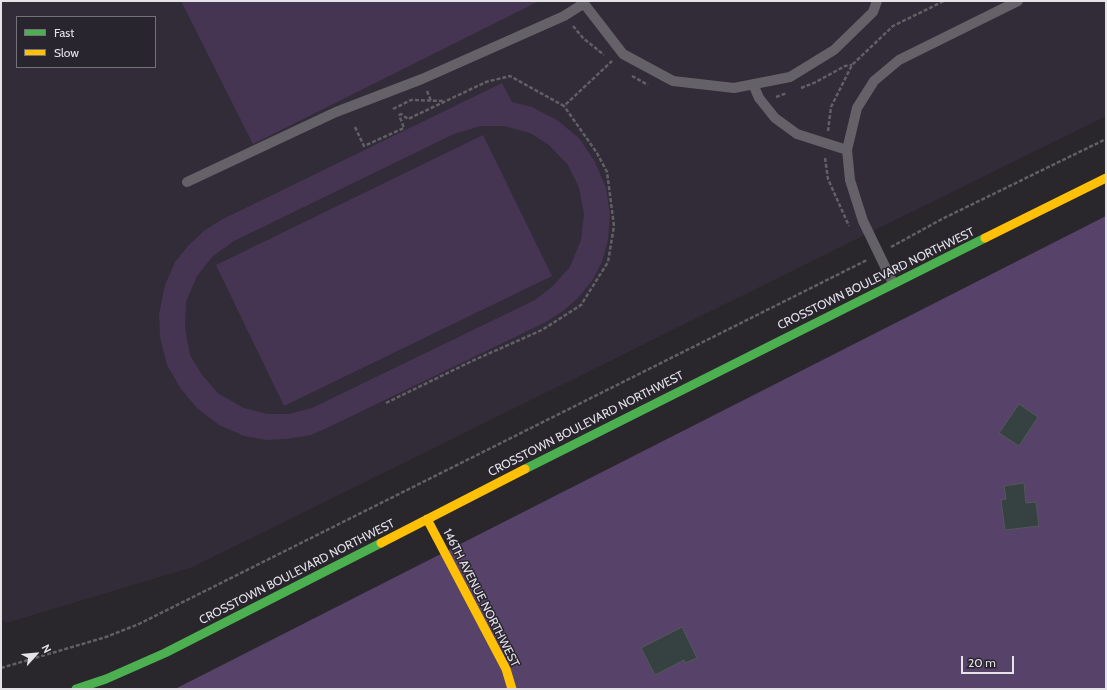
<!DOCTYPE html>
<html>
<head>
<meta charset="utf-8">
<style>
  body { margin:0 }
  #map { position:relative; width:1107px; height:690px; overflow:hidden; background:#29272c; font-family:Cabin,sans-serif }
  canvas { display:block }
  .frame { position:absolute; inset:0; border:2px solid #e5e2e8; pointer-events:none }
  .legend { position:absolute; left:16px; top:16px; width:140px; height:52px; box-sizing:border-box; background:#29252e; border:1px solid #747178; margin:0; padding:5px 7px; list-style:none; font-size:12px; color:#e5e2e8 }
  .legend li { display:flex; align-items:center; gap:8px; height:20px }
  .legend b { width:20px; border:1px solid #747178 }
  .north { position:absolute; left:16px; top:634px; width:40px; height:40px; -webkit-text-stroke:3px #29252e; paint-order:stroke; rotate:63deg; font-size:11px; font-weight:700; line-height:16px; text-align:center; color:#e5e2e8 }
  .north::after { content:''; display:block; margin:auto; width:14px; height:18px; background:#e5e2e8; clip-path:polygon(50% 0,100% 100%,50% 72%,0 100%) }
  .scale { position:absolute; left:961px; top:656px; width:53px; height:18px; box-sizing:border-box; border:2px solid #e5e2e8; border-top:0; padding-left:5px; font-size:12px; line-height:14px; white-space:nowrap; color:#e5e2e8; -webkit-text-stroke:3px #29252e; paint-order:stroke }
</style>
</head>
<body>
<div id="map">
<canvas width="1107" height="690"></canvas>
<div class="frame"></div>
<ul class="legend">
<li><b style="height:5px;background:#4caf50"></b>Fast</li>
<li><b style="height:5px;background:#ffc107"></b>Slow</li>
</ul>
<div class="north">N</div>
<div class="scale">20 m</div>
</div>
<script>
const g = document.querySelector('canvas').getContext('2d');
g.lineJoin = 'round';
function fill(path, color) { g.fillStyle = color; g.fill(path, 'evenodd'); }
const shape = rows => new Path2D(rows.map(r => 'M' + r).join(''));
function trace(path, color, width, dash) { g.strokeStyle = color; g.lineWidth = width; g.lineCap = dash ? 'butt' : 'round'; g.setLineDash(dash || []); g.stroke(path); }
function drawText(font, color, halo, rows, align = 'center') {
  g.font = font + ' Cabin,sans-serif'; g.lineWidth = 3; g.setLineDash([]); g.textBaseline = 'middle'; g.strokeStyle = halo; g.fillStyle = color; for (const [text, x, y, turn = 0] of rows) {
    g.save(); g.translate(x, y); g.rotate((+turn || 0) * Math.PI / 180); g.textAlign = isNaN(turn) ? turn : align; if (halo) g.strokeText(text, 0, 0); g.fillText(text, 0, 0); g.restore();
  }
}
fill(shape([
  [1,1,1106,1,1106,116,193,567,6,623,1,619],
  [17,17,155,17,155,67,17,67]
]), '#322b38');
fill(shape([
  [181,1,536,1,537,2,253,144],
  [502,83,512,102,532,107,557,120,579,138,595,162,606,188,610,214,608,240,602,262,592,281,578,298,563,311,546,322,329,427,311,435,287,439,267,440,244,436,219,425,198,409,181,389,167,365,160,337,159,314,165,285,175,262,189,245,205,230,221,220],
  [481,126,504,126,530,133,549,145,568,165,579,188,584,214,581,240,570,267,553,286,535,300,312,408,289,414,267,414,244,408,219,394,202,375,190,355,185,328,186,302,197,276,213,256,234,241,454,134],
  [483,135,552,276,284,406,216,265]
]), '#453552');
fill(shape([
  [1106,216,1106,689,175,689]
]), '#574269');
const building = shape([
  [1019,404,1038,417,1019,446,999,433,1019,404],
  [1024,483,1026,503,1036,502,1039,526,1005,530,1001,500,1006,499,1004,486,1024,483],
  [682,627,697,658,685,663,684,660,655,675,641,648,682,627]
]);
fill(building, '#364141');
trace(building, '#555758', 1);
trace(shape([
  [573,26,583,38,604,55],
  [632,76,648,85],
  [801,88,816,82,845,66,852,65],
  [427,91,431,101],
  [776,97,787,93],
  [393,109,411,100,443,101],
  [399,115,401,114,408,119,486,82,510,76,564,106,612,61],
  [355,127,364,146,404,128,399,115],
  [828,131,831,107,852,65,893,26,944,1],
  [825,158,828,179,849,226],
  [891,247,942,219,1106,139],
  [386,403,472,361,542,330,581,305,608,262,614,226,607,172,597,153,564,106],
  [1,668,106,637,139,624,867,260]
]), '#625f65', 2.5, [4, 2]);
trace(shape([
  [582,1,623,54,673,81,734,88,790,77,834,50,873,12,877,1],
  [753,84,759,98,775,118,797,134,847,150],
  [187,182,336,112,422,79,564,16,583,4],
  [893,283,863,221,850,180,847,150,857,108,874,81,899,60,1018,1]
]), '#646168', 10);
trace(shape([
  [525,469,985,238],
  [76,689,106,679,165,653,381,543]
]), '#4caf50', 9);
trace(shape([
  [985,238,1106,178],
  [427,519,506,669,512,689],
  [381,543,525,469]
]), '#ffc107', 9);
drawText('12px', '#e5e2e8', '#29252e', [
  ["CROSSTOWN BOULEVARD NORTHWEST",876,279,-26],
  ["CROSSTOWN BOULEVARD NORTHWEST",586,424,-27],
  ["CROSSTOWN BOULEVARD NORTHWEST",297,572,-27],
  ["146TH AVENUE NORTHWEST",481,598,63]
]);
</script>
</body>
</html>
